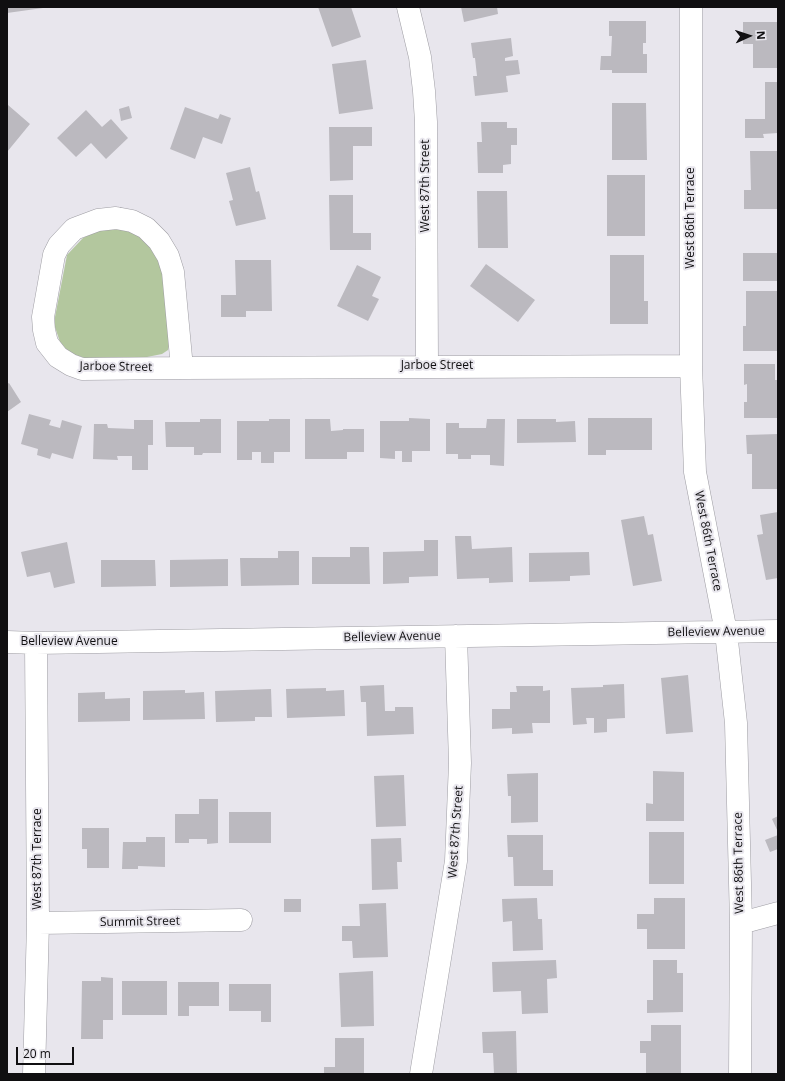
<!DOCTYPE html>
<html>
<head>
<meta charset="utf-8">
<style>
  body { margin:0 }
  #map { position:relative; width:785px; height:1081px; overflow:hidden; background:#e8e6ed; font-family:"Open Sans",sans-serif }
  canvas { display:block }
  .frame { position:absolute; inset:0; border:8px solid #100f11; pointer-events:none }
  .north { position:absolute; left:729px; top:16px; width:40px; height:40px; -webkit-text-stroke:3px #e8e6ed; paint-order:stroke; rotate:87deg; font-size:11px; font-weight:700; line-height:16px; text-align:center; color:#100f11 }
  .north::after { content:''; display:block; margin:auto; width:14px; height:18px; background:#100f11; clip-path:polygon(50% 0,100% 100%,50% 72%,0 100%) }
  .scale { position:absolute; left:16px; top:1047px; width:58px; height:18px; box-sizing:border-box; border:2px solid #100f11; border-top:0; padding-left:5px; font-size:12px; line-height:14px; white-space:nowrap; color:#100f11; -webkit-text-stroke:3px #e8e6ed; paint-order:stroke }
</style>
</head>
<body>
<div id="map">
<canvas width="785" height="1081"></canvas>
<div class="frame"></div>
<div class="north">N</div>
<div class="scale">20 m</div>
</div>
<script>
const g = document.querySelector('canvas').getContext('2d');
g.lineJoin = 'round';
function fill(path, color) { g.fillStyle = color; g.fill(path, 'evenodd'); }
const shape = rows => new Path2D(rows.map(r => 'M' + r).join(''));
function trace(path, color, width, dash) { g.strokeStyle = color; g.lineWidth = width; g.lineCap = dash ? 'butt' : 'round'; g.setLineDash(dash || []); g.stroke(path); }
function drawText(font, color, halo, rows, align = 'center') {
  g.font = font + ' "Open Sans",sans-serif'; g.lineWidth = 4; g.setLineDash([]); g.textBaseline = 'middle'; g.strokeStyle = halo; g.fillStyle = color; for (const [text, x, y, turn = 0] of rows) {
    g.save(); g.translate(x, y); g.rotate((+turn || 0) * Math.PI / 180); g.textAlign = isNaN(turn) ? turn : align; if (halo) g.strokeText(text, 0, 0); g.fillText(text, 0, 0); g.restore();
  }
}
fill(shape([
  [118,229,131,232,142,238,152,248,158,260,162,272,170,342,168,350,162,354,147,357,85,358,75,355,66,349,60,342,55,327,55,317,67,255,83,238,94,232,105,230]
]), '#b3c79e');
fill(shape([
  [7,7,43,7,43,8,7,13],
  [318,7,351,7,361,37,332,47],
  [461,7,497,7,498,14,464,22],
  [609,21,646,21,646,43,643,43,643,54,647,54,647,73,612,73,612,70,600,70,601,56,611,56,612,36,609,36],
  [743,22,778,22,778,68,753,68,753,44,743,44],
  [511,38,513,56,505,58,505,61,518,60,520,74,506,76,508,92,475,96,473,76,477,76,475,58,473,58,471,43],
  [366,60,373,109,339,114,332,64],
  [765,82,778,82,778,133,763,134,764,138,745,138,745,119,765,119],
  [612,103,646,103,647,160,612,160],
  [8,105,30,124,7,152,7,106],
  [129,106,132,118,121,121,119,109],
  [185,107,218,119,220,114,231,118,222,144,203,137,195,159,170,149],
  [86,110,102,127,111,119,128,138,106,159,91,143,76,157,57,138],
  [481,122,507,122,507,128,517,128,517,145,511,145,511,164,503,165,503,173,478,173,477,142,482,142],
  [329,127,372,127,372,146,353,146,353,180,330,181],
  [750,151,778,151,778,209,744,209,744,190,751,190],
  [250,167,256,192,259,191,266,219,236,226,229,201,233,200,226,173],
  [607,175,645,175,645,236,607,236],
  [477,191,507,191,508,248,478,248],
  [329,195,353,195,353,233,371,233,371,250,330,250],
  [743,253,778,253,778,281,743,281],
  [610,255,644,255,644,301,648,301,648,324,610,324],
  [235,260,271,260,272,311,246,311,246,317,221,317,221,295,236,295],
  [486,264,535,300,518,322,470,286],
  [357,265,381,277,372,296,379,299,368,321,337,306],
  [746,291,778,291,778,351,743,351,743,326,746,326],
  [744,364,775,364,775,380,778,380,778,418,744,418,744,402,747,402,747,384,744,385],
  [9,383,21,402,7,412,7,384],
  [29,414,51,420,49,425,60,428,62,420,82,426,73,459,52,453,50,459,37,455,38,449,21,444],
  [409,418,430,419,430,451,412,451,412,462,402,462,402,451,395,451,395,459,380,458,380,421,409,421],
  [588,418,652,418,652,450,606,450,606,455,588,455],
  [200,419,221,419,221,453,203,453,202,455,194,455,194,447,166,447,165,422,200,422],
  [269,419,290,419,290,452,274,452,274,463,261,463,261,452,252,452,252,460,237,460,237,421,269,421],
  [305,419,330,419,331,431,343,430,343,429,364,429,364,452,347,452,347,459,305,459],
  [487,419,505,419,504,466,490,465,490,455,471,455,471,459,458,459,458,454,446,454,446,423,459,423,459,428,486,428],
  [517,419,556,419,556,422,575,421,576,442,517,443],
  [134,420,153,420,153,445,148,445,148,470,132,470,132,456,117,456,118,460,93,459,94,424,107,424,108,428,134,429],
  [778,434,778,489,752,489,752,454,747,454,746,435],
  [778,512,778,578,766,580,757,535,763,534,760,515],
  [644,516,648,535,653,534,662,581,633,586,621,520],
  [455,536,471,536,472,549,512,547,513,582,489,583,489,578,457,579],
  [424,540,438,540,438,576,409,577,409,583,383,584,383,552,424,551],
  [67,542,75,583,54,588,50,572,27,577,21,552],
  [350,547,369,547,370,584,312,584,312,557,350,557],
  [278,551,299,551,299,585,241,586,240,558,278,558],
  [589,552,590,575,570,576,570,581,529,582,529,553],
  [228,559,228,586,170,587,170,560],
  [101,560,155,560,156,586,101,587],
  [688,675,693,732,666,734,661,678],
  [624,684,625,718,607,719,607,732,594,733,594,718,586,718,587,724,573,725,571,688,603,687,603,685],
  [384,685,385,711,395,711,395,707,413,707,414,734,367,736,366,702,361,702,360,686],
  [516,686,543,686,543,691,550,690,550,723,532,723,533,733,512,734,512,728,492,729,492,709,510,709,510,692,517,692],
  [326,688,326,691,344,690,345,716,287,718,286,689],
  [271,689,272,717,255,717,255,721,216,722,215,691],
  [185,690,185,693,204,692,205,719,143,720,143,691],
  [105,692,105,699,130,698,130,721,78,722,78,693],
  [653,771,684,772,684,821,646,821,646,803,653,804],
  [538,773,538,822,511,823,511,796,508,796,507,774],
  [404,775,406,826,376,827,374,776],
  [199,799,218,799,218,843,207,844,207,839,189,839,189,843,175,843,175,814,199,814],
  [229,812,271,812,271,843,229,843],
  [778,816,778,832,772,819],
  [82,828,109,828,109,868,87,868,87,849,82,849],
  [649,832,684,832,684,884,649,884],
  [507,835,543,835,543,870,553,870,553,886,514,886,513,857,508,857],
  [778,835,778,849,770,852,765,840],
  [146,837,165,837,165,867,138,866,138,869,122,869,123,842,146,842],
  [401,838,402,862,397,862,398,889,372,890,371,839],
  [537,898,538,919,542,919,543,950,513,951,512,921,503,922,502,899],
  [654,898,685,898,685,949,647,949,647,929,637,929,637,914,654,914],
  [284,899,301,899,301,912,284,912],
  [386,903,388,957,353,958,352,941,342,941,342,926,360,926,359,904],
  [556,960,557,978,547,979,548,1013,522,1014,521,991,493,992,492,962],
  [653,960,677,960,677,973,683,973,683,1012,647,1013,647,1000,653,1000],
  [373,971,374,1026,341,1027,339,973],
  [101,977,113,978,113,1020,103,1020,103,1039,81,1039,82,981,101,981],
  [122,981,167,981,167,1015,122,1015],
  [178,982,219,982,219,1006,189,1006,189,1016,178,1016],
  [229,984,271,984,271,1022,261,1022,261,1011,229,1011],
  [651,1025,681,1025,681,1074,646,1074,646,1053,640,1053,640,1041,651,1041],
  [516,1031,517,1074,494,1074,493,1053,483,1053,482,1032],
  [335,1038,364,1038,364,1074,324,1074,324,1067,335,1067]
]), '#bbb9bf');
const minor = shape([
  [408,7,420,57,424,91,426,122,427,366],
  [691,7,691,366,695,472,726,632,736,723,741,923,740,1074],
  [116,218,132,221,146,228,159,241,168,256,173,272,182,368,82,369,71,365,58,357,47,343,44,330,43,317,54,255,59,245,74,229,98,220,116,218],
  [182,368,691,366],
  [7,642,36,643,778,631],
  [38,923,241,920],
  [741,923,778,913],
  [34,1074,38,923,36,643],
  [421,1074,456,861,460,763,456,636]
]);
trace(minor, '#9e9da3', 23);
trace(minor, '#fff', 22);
drawText('12px', '#100f11', '#e8e6ed', [
  ["West 87th Street",426,186,-90],
  ["West 86th Terrace",691,218,-90],
  ["Jarboe Street",437,366],
  ["Jarboe Street",116,367,1],
  ["West 86th Terrace",708,541,79],
  ["Belleview Avenue",716,632,-1],
  ["Belleview Avenue",392,637,-1],
  ["Belleview Avenue",69,642],
  ["West 87th Street",456,832,-86],
  ["West 87th Terrace",38,859,-90],
  ["West 86th Terrace",739,863,-91],
  ["Summit Street",140,922,-1]
]);
</script>
</body>
</html>
